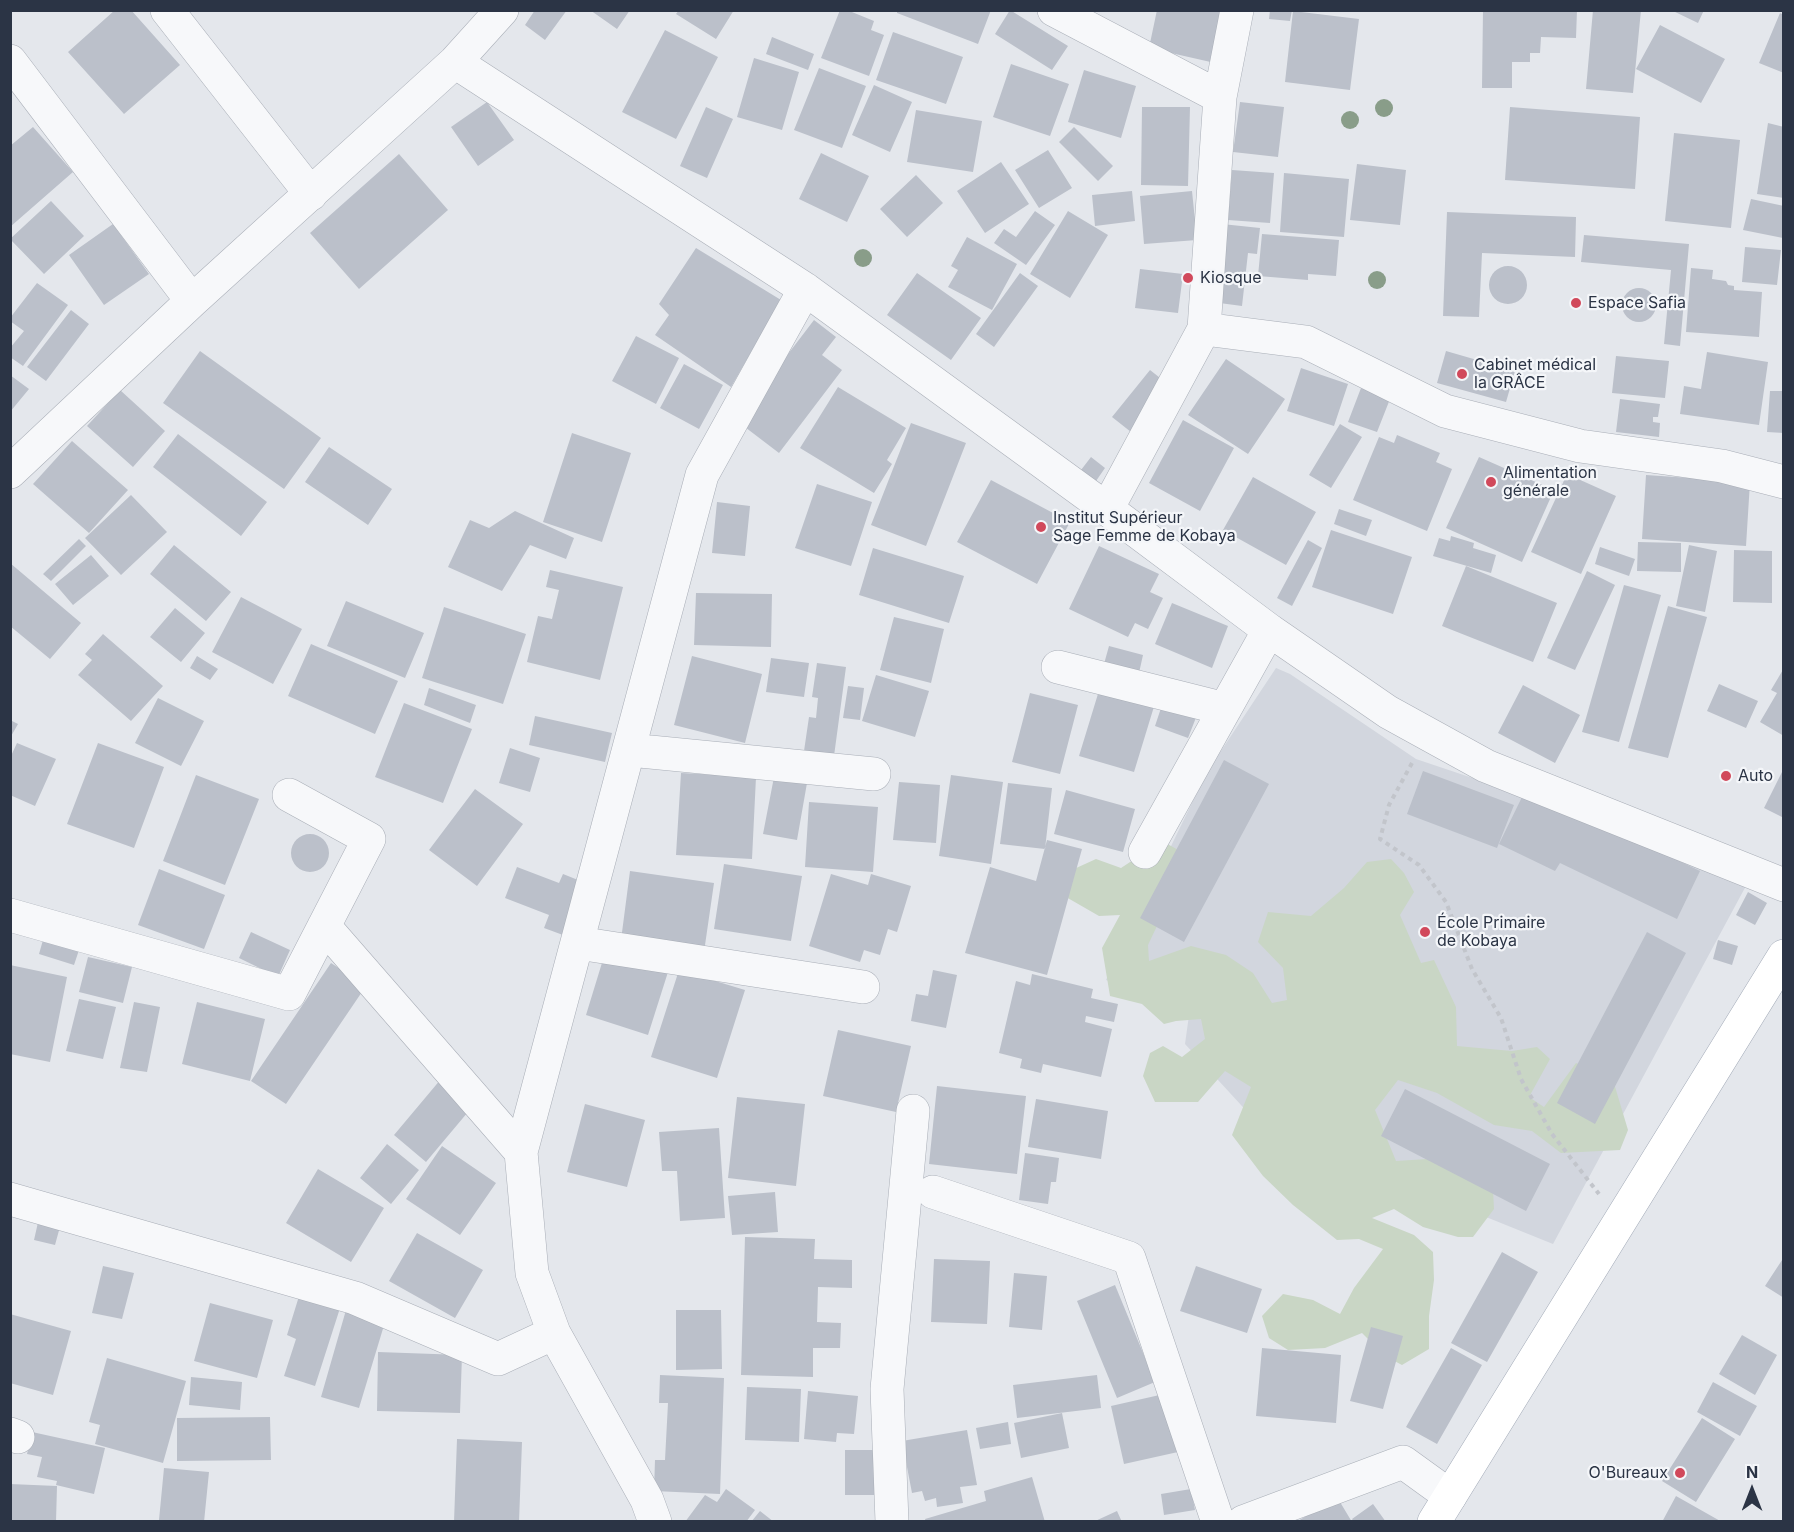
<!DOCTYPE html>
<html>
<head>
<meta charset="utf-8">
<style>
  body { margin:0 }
  #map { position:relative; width:1794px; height:1532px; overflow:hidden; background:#e4e7ec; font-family:Inter,sans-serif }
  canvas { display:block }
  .frame { position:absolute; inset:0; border:12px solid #2b3445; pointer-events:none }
  .north { position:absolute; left:1722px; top:1460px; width:60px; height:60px; -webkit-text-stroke:4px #f4f6f9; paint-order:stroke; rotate:0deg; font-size:16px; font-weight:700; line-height:24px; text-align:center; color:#2b3445 }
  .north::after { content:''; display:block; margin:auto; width:21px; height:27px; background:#2b3445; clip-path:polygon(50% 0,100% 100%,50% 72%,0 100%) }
</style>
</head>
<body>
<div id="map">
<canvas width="1794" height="1532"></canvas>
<div class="frame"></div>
<div class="north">N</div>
</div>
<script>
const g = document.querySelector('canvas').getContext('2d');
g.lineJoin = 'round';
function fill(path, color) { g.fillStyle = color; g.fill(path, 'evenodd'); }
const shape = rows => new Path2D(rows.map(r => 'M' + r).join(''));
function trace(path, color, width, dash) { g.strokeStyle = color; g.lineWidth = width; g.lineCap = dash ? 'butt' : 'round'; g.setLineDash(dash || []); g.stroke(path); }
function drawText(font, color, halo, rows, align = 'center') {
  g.font = font + ' Inter,sans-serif'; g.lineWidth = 4.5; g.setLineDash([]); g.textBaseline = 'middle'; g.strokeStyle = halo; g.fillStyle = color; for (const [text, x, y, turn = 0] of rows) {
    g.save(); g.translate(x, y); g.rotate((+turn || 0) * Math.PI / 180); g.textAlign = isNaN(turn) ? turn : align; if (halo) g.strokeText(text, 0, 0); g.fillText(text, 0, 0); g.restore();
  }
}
fill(shape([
  [1276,668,1290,674,1416,759,1523,795,1747,884,1553,1244,1315,1148,1252,1117,1185,1044,1190,1008,1106,980,1207,772]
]), '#d2d6de');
fill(shape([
  [1162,841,1200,862,1173,892,1148,945,1149,961,1191,946,1226,955,1253,973,1272,1003,1287,1000,1283,968,1258,942,1268,912,1311,916,1344,888,1367,862,1391,859,1404,873,1414,892,1400,915,1421,963,1434,960,1456,1007,1457,1046,1512,1051,1537,1047,1550,1059,1529,1097,1544,1107,1576,1063,1613,1080,1628,1130,1620,1150,1561,1153,1532,1131,1494,1125,1437,1093,1398,1080,1375,1110,1396,1161,1443,1158,1492,1170,1494,1209,1473,1237,1458,1237,1423,1227,1394,1209,1372,1218,1414,1235,1433,1252,1434,1280,1429,1316,1429,1349,1402,1365,1385,1356,1362,1333,1325,1348,1288,1350,1269,1338,1262,1316,1283,1294,1313,1300,1340,1314,1354,1288,1383,1249,1359,1239,1337,1240,1293,1205,1263,1176,1232,1135,1251,1087,1225,1071,1198,1102,1155,1102,1143,1076,1150,1053,1163,1046,1182,1057,1205,1039,1201,1019,1176,1021,1164,1024,1142,1004,1110,996,1102,948,1120,915,1099,916,1066,897,1063,874,1096,859,1121,868]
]), '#c9d6c5');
fill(shape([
  [115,10,131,10,180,65,124,114,68,52],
  [535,10,567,10,545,40,525,25],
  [590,10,630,10,617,29],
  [679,10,734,10,716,39,676,14],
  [840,10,847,10,874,21,871,30,884,35,869,76,821,58],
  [897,10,991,10,978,44,897,13],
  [1010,10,1068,46,1052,70,995,34],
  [1157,10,1228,10,1215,63,1149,48],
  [1270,10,1292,10,1290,21,1269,19],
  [1483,10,1577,10,1576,38,1541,37,1540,53,1530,53,1530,62,1512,62,1512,88,1482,88],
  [1593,10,1641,10,1633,93,1586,89],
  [1671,10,1704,10,1698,23],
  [1293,11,1359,19,1350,90,1285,82],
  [1780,13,1784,15,1784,73,1759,63],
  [1660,25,1725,59,1701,103,1636,69],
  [665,30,718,57,676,139,622,112],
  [893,32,963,57,946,104,876,80],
  [772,37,814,54,808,70,766,54],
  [754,58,799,72,782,130,737,117],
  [1011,64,1069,84,1050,136,993,117],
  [819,68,866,86,842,148,794,130],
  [1084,70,1136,86,1121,138,1068,122],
  [874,85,912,102,890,152,852,135],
  [487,102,514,140,478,166,451,127],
  [1240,102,1284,107,1278,157,1233,152],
  [706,107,733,119,707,178,680,166],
  [1142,107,1190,107,1188,186,1141,185],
  [1510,107,1640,117,1635,189,1505,180],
  [916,110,982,121,973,172,907,162],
  [1768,123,1784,127,1784,198,1757,194],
  [33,127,73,172,10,227,10,146],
  [1074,127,1113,166,1098,181,1059,142],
  [1674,133,1740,140,1731,228,1665,221],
  [1048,150,1072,188,1039,208,1015,170],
  [821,153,869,176,847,222,799,199],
  [399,154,448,210,359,289,310,233],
  [1001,162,1029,204,985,233,957,191],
  [1357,164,1406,170,1400,225,1350,220],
  [1232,170,1274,173,1270,223,1228,220],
  [1284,173,1349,179,1344,237,1280,232],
  [916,175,943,203,907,237,880,209],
  [1132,191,1135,221,1095,226,1092,195],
  [1192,191,1197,240,1144,244,1140,196],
  [1751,199,1784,206,1783,238,1743,230],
  [51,201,84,236,44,274,10,239],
  [1035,211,1055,225,1026,265,994,243,1004,229,1016,237],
  [1068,211,1108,235,1070,298,1030,274],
  [1447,212,1576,217,1575,257,1482,253,1479,317,1443,316],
  [113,224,149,274,104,305,69,255],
  [1222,224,1260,228,1257,254,1248,253,1242,306,1212,302],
  [1262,234,1339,240,1336,276,1308,274,1308,280,1258,276],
  [1584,235,1689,244,1680,346,1664,344,1671,270,1581,262],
  [967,237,1017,264,992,310,948,287,958,270,951,266],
  [1745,247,1781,250,1777,285,1742,282],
  [696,248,781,300,731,387,655,335,669,315,659,304],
  '1489 285a19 19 0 1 1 38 0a19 19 0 1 1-38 0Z',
  [1691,268,1713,270,1712,279,1726,281,1728,285,1734,286,1734,290,1762,292,1759,337,1686,332],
  [1140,269,1183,274,1178,313,1135,308],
  [917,273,981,318,951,360,887,315],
  [1020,273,1038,286,994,347,976,334],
  [37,283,68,305,23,366,10,357,10,348,24,331,10,321,10,318],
  '1622 305a17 17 0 1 1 34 0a17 17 0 1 1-34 0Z',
  [71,310,89,324,46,381,27,367],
  [814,320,836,337,822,355,842,370,779,453,737,421],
  [636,336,679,358,656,404,612,381],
  [200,351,321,438,284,489,163,403],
  [1446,351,1515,371,1506,402,1437,383],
  [1707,352,1768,362,1759,425,1680,414,1684,386,1701,389],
  [1616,356,1669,361,1665,398,1612,393],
  [1226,359,1285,399,1248,454,1188,415],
  [684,364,723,385,699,429,660,408],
  [1301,368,1348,384,1334,426,1287,411],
  [1150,370,1169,385,1131,432,1112,417],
  [10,375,29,389,10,412],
  [838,387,906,428,887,460,892,464,874,493,800,448],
  [1361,388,1390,399,1377,432,1348,422],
  [120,390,165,431,133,467,87,426],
  [1770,391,1784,391,1784,433,1767,432],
  [1620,399,1660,404,1658,417,1653,417,1653,422,1660,423,1659,437,1616,432],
  [1183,420,1234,448,1200,511,1149,483],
  [911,423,966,443,926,546,871,525],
  [1340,424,1362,437,1331,488,1309,475],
  [572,433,631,453,602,542,543,522],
  [178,434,267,502,241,536,153,467],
  [1397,435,1440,453,1436,462,1452,469,1427,531,1353,500,1379,437,1394,443],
  [72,441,128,490,89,533,33,484],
  [329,447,392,489,368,525,305,482],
  [1091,457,1105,468,1096,481,1081,470],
  [1479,457,1554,490,1522,562,1446,528],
  [1567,474,1616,496,1581,574,1531,552],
  [1646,475,1750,482,1746,546,1642,539],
  [1253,477,1316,512,1286,565,1223,530],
  [991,480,1070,522,1037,584,957,542],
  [817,484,872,502,851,566,795,548],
  [131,495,167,532,121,575,85,538],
  [717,502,750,506,745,556,712,553],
  [1339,509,1372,520,1366,536,1334,524],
  [515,511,574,538,566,559,530,545,502,591,448,567,470,520,489,528],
  [1331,530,1412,557,1393,614,1312,587],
  [1451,536,1474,543,1473,548,1496,555,1491,573,1433,556,1439,538,1450,541],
  [79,539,86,546,51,581,43,574],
  [1308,540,1322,548,1292,606,1277,598],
  [1638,542,1681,543,1681,572,1637,571],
  [174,545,231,592,206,621,150,574],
  [1689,545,1717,551,1705,612,1676,606],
  [1099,546,1159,574,1150,592,1163,598,1148,629,1135,623,1128,637,1069,609],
  [1600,547,1635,559,1629,576,1595,564],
  [873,548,964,576,949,623,859,595],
  [1734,550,1772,551,1772,603,1733,602],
  [91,555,109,576,73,605,55,584],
  [10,563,81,623,50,659,10,626],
  [1466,566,1557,603,1533,662,1442,626],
  [550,570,623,587,600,680,527,662,538,616,552,619,559,590,546,587],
  [1587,571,1615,585,1575,670,1547,658],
  [1624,585,1661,595,1619,742,1582,732],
  [696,593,772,594,771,647,694,645],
  [241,597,302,629,273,684,212,652],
  [346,601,424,633,405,678,327,646],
  [1172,603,1228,626,1212,668,1155,644],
  [1668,606,1707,617,1668,758,1628,748],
  [444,607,526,634,503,704,422,678],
  [175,608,205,633,181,662,150,637],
  [894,617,944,629,931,683,880,670],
  [103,634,163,686,131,721,78,675,92,660,85,654],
  [311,644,398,681,375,734,288,696],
  [1109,646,1143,655,1139,673,1104,664],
  [197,656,218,669,210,680,190,668],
  [692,656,762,674,745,743,674,725],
  [771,658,809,663,804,697,766,692],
  [817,663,846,667,834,756,804,751,809,717,816,718,818,698,812,697],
  [1784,668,1784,736,1760,722,1777,693,1771,690],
  [876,675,929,691,915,737,862,721],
  [1101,684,1156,700,1134,772,1079,756],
  [1719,684,1758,701,1746,728,1707,711],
  [1523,685,1580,715,1555,763,1498,733],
  [848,686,864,688,860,720,843,718],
  [429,688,476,705,470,723,424,705],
  [1030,693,1078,705,1060,774,1012,762],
  [158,698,204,721,181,766,135,743],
  [1163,702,1197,715,1188,738,1155,726],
  [404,703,472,729,443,803,375,777],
  [535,716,612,733,605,762,529,745],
  [10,720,18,724,10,738],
  [17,743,56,759,35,806,10,795,10,758],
  [98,743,164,767,134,848,67,824],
  [510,748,540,758,530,792,499,783],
  [1224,760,1269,784,1184,942,1140,918],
  [1784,768,1784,818,1764,808],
  [1423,771,1514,805,1497,848,1407,814],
  [681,773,756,777,752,859,676,855],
  [196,775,259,799,225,885,163,861],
  [951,775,1003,782,991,864,939,856],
  [774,777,807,783,797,840,763,834],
  [899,782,940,785,936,843,893,840],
  [1008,783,1052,788,1045,849,1000,844],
  [475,789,523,824,477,886,429,850],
  [1066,790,1135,809,1123,852,1054,834],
  [1523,795,1571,809,1700,871,1677,919,1560,863,1555,871,1499,844],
  [809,802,878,807,873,872,805,867],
  '291 853a19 19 0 1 1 38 0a19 19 0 1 1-38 0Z',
  [1047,840,1082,849,1047,975,965,953,990,867,1036,881],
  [724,864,802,876,791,941,714,929],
  [517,867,559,883,563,874,583,882,563,935,544,928,549,915,505,898],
  [159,869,225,895,204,949,138,925],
  [630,871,714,883,704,952,621,940],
  [831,874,868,885,871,874,911,886,897,932,888,929,880,955,864,950,860,962,809,946],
  [1748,892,1767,903,1755,925,1736,915],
  [251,932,290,950,278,977,239,958],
  [1647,932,1686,953,1595,1124,1557,1103],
  [45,933,81,944,74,965,39,954],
  [1718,940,1738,946,1732,965,1713,959],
  [605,953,668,972,648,1035,586,1015],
  [88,957,132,967,123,1003,79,992],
  [331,963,366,986,286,1104,251,1081],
  [10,965,67,977,50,1062,10,1054],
  [679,970,745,990,717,1078,651,1057],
  [933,970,957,975,946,1028,911,1021,916,994,928,996],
  [1032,974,1093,989,1091,998,1118,1004,1114,1022,1086,1016,1085,1022,1112,1029,1101,1077,1043,1064,1041,1073,1020,1068,1022,1059,999,1053,1016,981,1030,985],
  [79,999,116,1007,103,1059,66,1051],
  [134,1002,160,1007,147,1072,120,1068],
  [197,1002,265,1019,250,1081,182,1064],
  [838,1030,911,1046,896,1112,823,1096],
  [441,1079,473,1106,426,1162,394,1135],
  [937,1086,1026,1096,1017,1174,929,1164],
  [1405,1089,1550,1164,1526,1211,1381,1136],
  [737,1097,805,1104,796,1186,728,1178],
  [1036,1099,1108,1111,1101,1159,1028,1147],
  [585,1104,645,1120,627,1187,567,1172],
  [719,1128,725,1218,680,1221,677,1171,662,1171,659,1132],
  [387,1144,419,1170,391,1204,360,1178],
  [442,1146,496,1183,460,1235,406,1199],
  [1025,1153,1059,1158,1056,1182,1051,1182,1048,1204,1019,1200],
  [318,1169,384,1208,351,1262,286,1223],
  [775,1192,778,1232,732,1235,728,1196],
  [39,1218,61,1223,55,1245,34,1240],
  [417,1233,483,1270,455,1318,389,1281],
  [745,1237,815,1239,814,1259,852,1260,852,1288,818,1287,817,1322,841,1323,840,1348,813,1348,813,1377,741,1375],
  [1502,1252,1538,1272,1487,1362,1451,1343],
  [1784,1257,1784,1298,1765,1286],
  [934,1259,990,1261,987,1324,931,1322],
  [103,1266,134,1273,122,1319,92,1313],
  [1196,1266,1262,1289,1247,1333,1180,1311],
  [1014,1273,1047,1276,1042,1330,1009,1327],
  [1115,1285,1155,1382,1117,1398,1077,1301],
  [300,1293,341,1305,315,1386,284,1376,296,1339,287,1335],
  [210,1303,273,1320,257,1378,194,1361],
  [346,1310,385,1322,359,1408,321,1397],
  [676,1310,721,1310,722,1369,676,1370],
  [10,1314,71,1331,53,1395,10,1383],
  [1371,1327,1403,1336,1383,1409,1350,1401],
  [1742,1335,1777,1355,1755,1395,1719,1374],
  [1262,1348,1341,1355,1336,1423,1256,1416],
  [1451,1348,1482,1365,1437,1444,1406,1427],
  [378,1352,462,1355,460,1413,377,1411],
  [107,1358,186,1381,163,1463,95,1444,100,1425,89,1422],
  [660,1375,724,1378,720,1494,654,1491,655,1460,665,1460,668,1403,659,1403],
  [1097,1375,1101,1408,1017,1418,1013,1385],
  [191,1377,242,1382,240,1410,189,1405],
  [1713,1382,1757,1406,1740,1436,1697,1412],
  [747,1387,801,1389,799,1442,745,1440],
  [808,1391,858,1396,854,1434,837,1433,836,1442,804,1439],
  [1164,1394,1178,1452,1124,1464,1111,1406],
  [1062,1413,1069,1448,1021,1458,1014,1423],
  [270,1417,271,1460,177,1461,177,1418],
  [1702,1418,1735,1439,1696,1502,1662,1481],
  [1008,1422,1011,1444,980,1449,976,1428],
  [967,1430,977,1485,960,1487,963,1503,937,1507,936,1498,925,1501,922,1491,912,1493,902,1441],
  [32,1432,105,1448,94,1494,56,1485,57,1481,37,1477,42,1457,27,1454],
  [457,1439,522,1442,519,1522,454,1522],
  [845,1450,883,1450,883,1495,845,1495],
  [164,1468,209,1472,204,1522,159,1520],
  [1032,1477,1045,1522,926,1522,925,1519,986,1501,984,1491],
  [10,1484,57,1486,56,1522,10,1522],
  [726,1489,755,1510,746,1522,685,1522,705,1495,717,1502],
  [1191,1489,1195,1510,1164,1515,1161,1494],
  [1676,1496,1722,1522,1662,1522],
  [1337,1497,1352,1522,1280,1522,1293,1513,1298,1521],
  [1373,1504,1386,1522,1354,1522,1352,1519],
  [760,1511,774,1522,751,1522],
  [1117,1511,1122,1522,1093,1522]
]), '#bbc0ca');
const minor = shape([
  [167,10,311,194],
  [1054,10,1220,97],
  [10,61,192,301],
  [455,62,805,289,1107,509,1269,630,1388,712,1486,766,1784,885],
  [1204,329,1306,342,1445,411,1580,446,1722,466,1784,482],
  [10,472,192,301,455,62,502,10],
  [1107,509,1204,329,1220,97,1237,10],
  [1058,667,1225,709],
  [630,750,874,774],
  [1145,852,1269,630],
  [10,915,289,994,369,839,289,795],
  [324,926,521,1152],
  [578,943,863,987],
  [933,1192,1129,1258,1218,1522],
  [10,1199,355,1298,498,1359,554,1333],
  [10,1434,18,1437],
  [655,1522,647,1500,554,1333,532,1273,521,1152,702,475,805,289],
  [892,1522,887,1389,913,1111],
  [1243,1522,1403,1462,1450,1496]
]);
const major = shape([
  [1434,1522,1784,956]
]);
trace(minor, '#a9aeb7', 34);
trace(major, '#a3abb8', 34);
trace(shape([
  [1412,763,1389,805,1380,839,1419,865,1446,902,1472,969,1501,1018,1521,1079,1552,1134,1599,1194]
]), '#c2c5cb', 4, [4.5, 4.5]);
trace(minor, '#f7f8fa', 33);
trace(major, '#fff', 33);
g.fillStyle = '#899d89';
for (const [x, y] of [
  [1384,108],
  [1350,120],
  [863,258],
  [1377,280]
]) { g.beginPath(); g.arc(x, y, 9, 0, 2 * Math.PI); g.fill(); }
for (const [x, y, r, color] of [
  [1188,278,6,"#d1495b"],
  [1576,303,6,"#d1495b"],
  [1462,374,6,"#d1495b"],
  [1491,482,6,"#d1495b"],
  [1041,527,6,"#d1495b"],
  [1726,776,6,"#d1495b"],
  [1425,932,6,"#d1495b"],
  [1680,1473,6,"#d1495b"]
]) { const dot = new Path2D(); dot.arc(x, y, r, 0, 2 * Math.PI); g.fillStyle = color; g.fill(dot); trace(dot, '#f4f6f9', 2); }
drawText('16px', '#2b3445', '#f4f6f9', [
  ["Kiosque",1200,278],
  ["Espace Safia",1588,303],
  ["Cabinet médical",1474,365],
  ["la GRÂCE",1474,383],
  ["Alimentation",1503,473],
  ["générale",1503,491],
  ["Institut Supérieur",1053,518],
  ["Sage Femme de Kobaya",1053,536],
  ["Auto",1738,776],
  ["École Primaire",1437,923],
  ["de Kobaya",1437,941],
  ["O'Bureaux",1668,1473,"right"]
], 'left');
</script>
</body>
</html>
